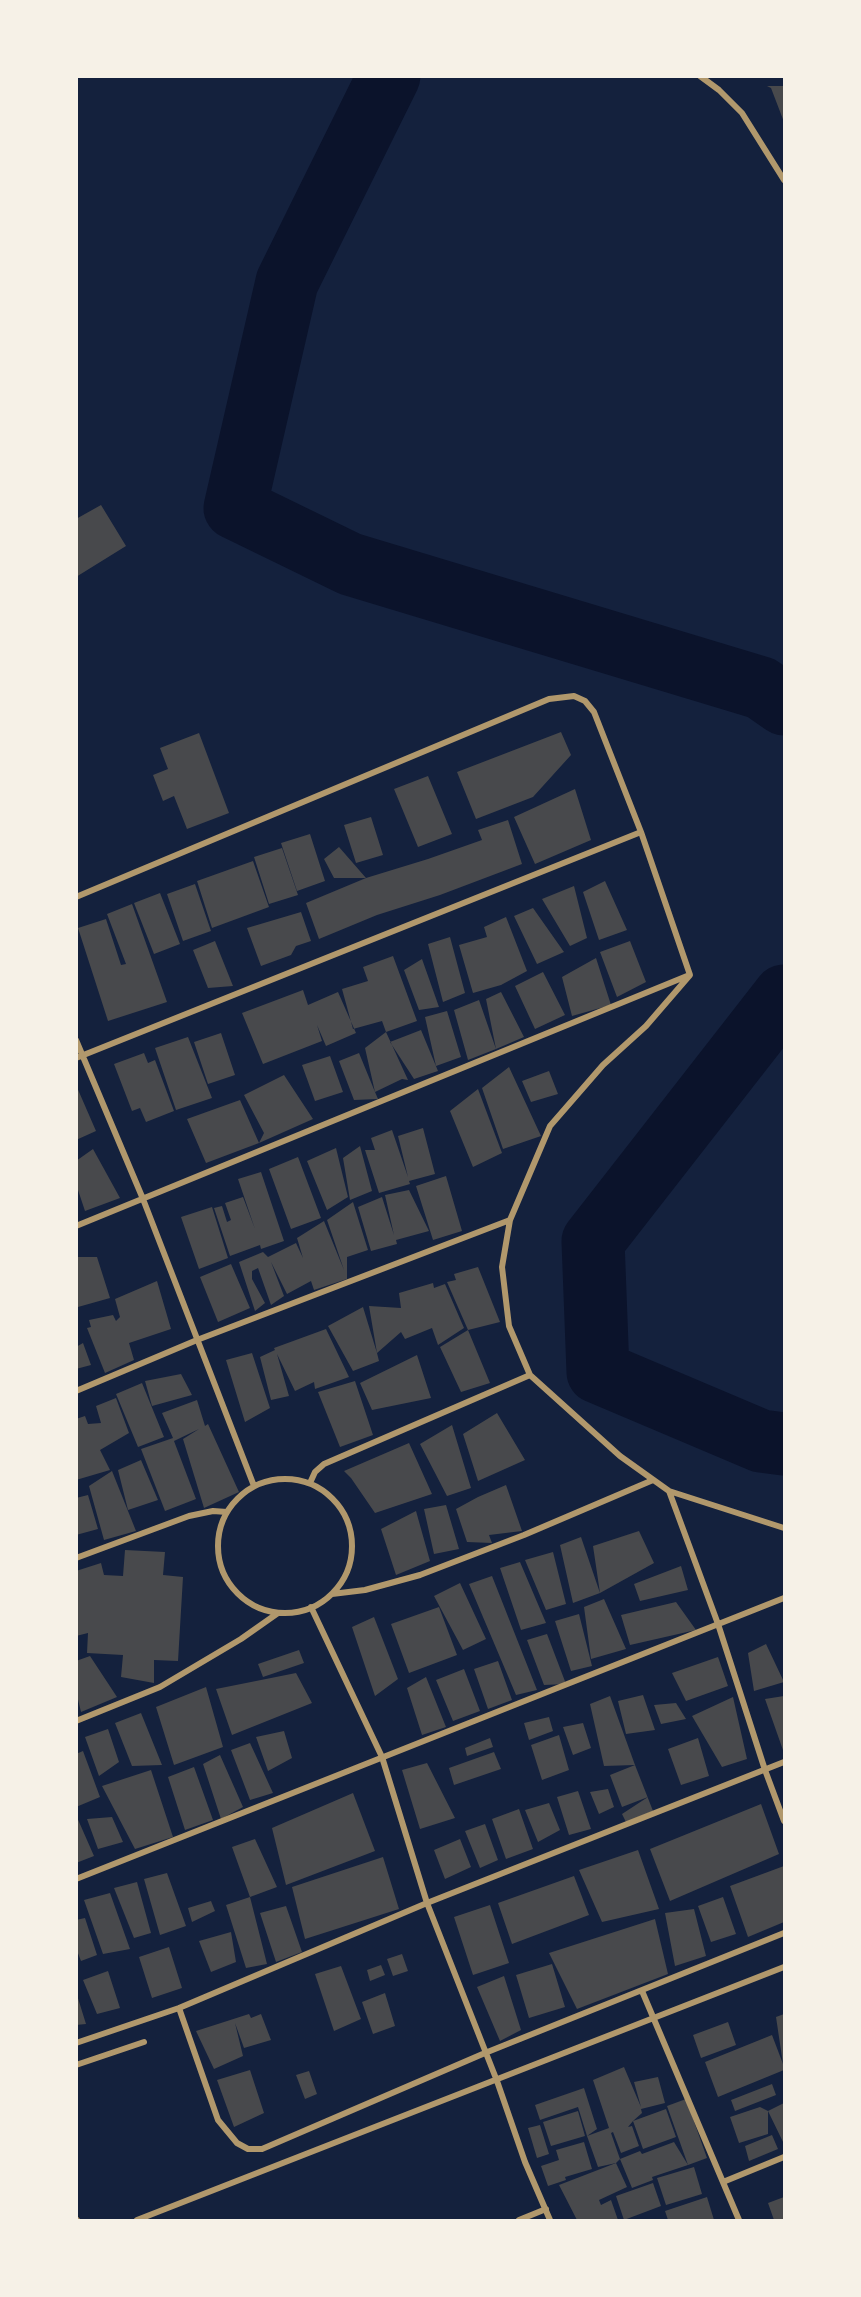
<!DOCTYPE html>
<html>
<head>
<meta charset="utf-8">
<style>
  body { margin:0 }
  #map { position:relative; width:861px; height:2297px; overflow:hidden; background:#14213d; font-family:Barlow,sans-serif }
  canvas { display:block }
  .frame { position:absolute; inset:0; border:78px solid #f6f1e7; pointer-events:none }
</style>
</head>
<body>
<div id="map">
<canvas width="861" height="2297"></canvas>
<div class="frame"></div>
</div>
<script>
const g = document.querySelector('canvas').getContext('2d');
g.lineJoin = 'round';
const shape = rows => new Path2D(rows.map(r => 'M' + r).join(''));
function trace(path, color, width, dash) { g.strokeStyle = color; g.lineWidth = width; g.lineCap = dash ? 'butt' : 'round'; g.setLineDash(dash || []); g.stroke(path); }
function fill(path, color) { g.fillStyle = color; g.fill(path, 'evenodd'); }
trace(shape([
  [389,76,287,282,235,508,350,564,761,688,784,704],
  [784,996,593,1241,598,1372,761,1441,784,1444]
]), '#0b132b', 63);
fill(shape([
  [767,86,784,86,784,122,771,88],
  [101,505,126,546,76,577,76,519],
  [561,732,571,755,533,797,476,819,457,772],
  [199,733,229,813,187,829,174,796,163,801,153,775,168,769,160,748],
  [428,776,452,834,418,847,394,789],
  [575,789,591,840,535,864,514,817],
  [371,817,383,855,356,863,344,825],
  [508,820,522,864,440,895,377,915,319,939,306,903,366,878,334,878,324,859,339,847,366,878,428,859,482,840,478,830],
  [310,834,325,881,297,891,281,843],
  [282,848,298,895,269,904,254,857],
  [253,861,269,907,212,928,197,881],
  [605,881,627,930,599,940,583,892],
  [195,884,211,931,183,941,167,894],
  [574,886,587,938,570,946,542,899],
  [160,893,180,944,154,954,134,903],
  [132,904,167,1002,108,1021,78,928,106,919,121,965,126,964,107,914],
  [533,908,564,952,537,964,514,916],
  [301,912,311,941,296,946,291,955,261,966,247,928],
  [506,917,527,971,501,985,473,993,459,945,487,937,484,927],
  [450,937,465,993,443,1002,428,944],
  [215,941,233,986,208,988,193,950],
  [630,941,646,982,617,997,600,952],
  [393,956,417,1021,386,1032,382,1021,353,1029,342,989,368,981,363,967],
  [596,958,611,1005,572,1016,562,977],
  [422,959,439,1007,419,1010,404,970],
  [543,972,565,1015,535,1029,515,986],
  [303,990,308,1005,338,992,356,1033,326,1046,317,1025,322,1041,263,1064,242,1013],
  [501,992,524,1037,496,1049,468,1060,454,1010,479,1000,496,1049,486,999],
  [447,1011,461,1057,436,1066,425,1017],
  [421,1030,438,1071,414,1079,390,1042],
  [386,1032,408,1080,402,1079,375,1092,365,1048],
  [221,1033,235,1075,208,1084,194,1042],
  [188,1037,212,1098,176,1110,155,1048],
  [144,1053,148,1063,155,1060,174,1111,146,1122,140,1108,132,1111,114,1064],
  [359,1053,375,1092,378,1099,354,1100,339,1061],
  [330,1056,343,1092,315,1101,302,1065],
  [509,1067,541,1136,503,1149,482,1088],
  [549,1071,558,1094,531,1102,522,1081],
  [284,1075,313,1119,259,1143,264,1133,244,1095],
  [76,1085,96,1131,76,1140],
  [478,1089,502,1153,473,1167,450,1111],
  [240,1100,259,1143,206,1163,187,1119],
  [423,1128,435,1174,409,1181,410,1184,379,1193,365,1150,375,1150,371,1138,392,1130,408,1177,398,1136],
  [360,1146,372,1191,350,1200,343,1158],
  [336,1148,348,1197,327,1210,307,1161],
  [93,1149,120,1198,85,1211,76,1184,76,1161],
  [298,1157,321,1218,291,1229,269,1169],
  [261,1172,284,1241,261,1249,260,1245,230,1256,214,1208,222,1206,227,1222,231,1220,225,1203,243,1197,255,1229,238,1179],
  [446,1176,462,1231,433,1240,416,1186],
  [409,1190,429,1231,396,1240,397,1244,371,1251,358,1207,382,1197,394,1235,385,1195],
  [353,1202,368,1250,347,1257,347,1279,314,1290,311,1281,287,1294,271,1262,284,1296,271,1305,258,1268,252,1271,252,1279,265,1303,255,1311,239,1262,263,1252,268,1257,296,1243,303,1258,297,1238,324,1221,344,1270,327,1220],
  [212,1207,228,1258,199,1269,181,1217],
  [76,1257,97,1257,110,1298,78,1307],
  [231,1264,250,1308,218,1322,200,1277],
  [478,1267,500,1322,468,1330,490,1383,461,1392,440,1347,468,1330,447,1282,456,1280,454,1274],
  [157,1281,171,1329,129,1343,134,1360,105,1373,87,1328,91,1327,89,1320,113,1315,116,1321,120,1317,115,1299],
  [433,1283,434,1288,445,1284,464,1328,438,1345,432,1328,405,1339,401,1332,377,1353,379,1361,353,1371,328,1326,363,1307,377,1353,369,1306,401,1308,399,1293],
  [326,1329,349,1377,315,1389,314,1382,295,1391,277,1354,289,1396,271,1400,260,1357,275,1350,274,1348],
  [83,1343,91,1365,76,1369,76,1347],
  [252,1353,270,1408,245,1422,226,1360],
  [417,1355,431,1398,372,1410,360,1383],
  [181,1374,192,1395,152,1406,145,1381],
  [355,1381,373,1435,340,1447,318,1392],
  [142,1383,164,1437,138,1447,116,1394],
  [116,1398,129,1433,100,1450,110,1470,76,1480,76,1419,85,1416,88,1424,101,1423,96,1406],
  [197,1400,205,1426,208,1424,239,1492,204,1508,183,1439,199,1429,174,1441,196,1499,165,1511,141,1449,173,1438,162,1413],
  [497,1413,525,1460,478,1481,463,1434],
  [452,1425,471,1488,447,1496,420,1444],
  [409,1443,432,1494,375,1513,351,1478,344,1471],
  [141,1460,158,1500,128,1510,118,1470],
  [112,1471,136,1531,104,1540,89,1486],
  [506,1485,522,1531,489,1535,492,1543,467,1542,456,1509,478,1497],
  [88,1495,98,1529,76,1535,76,1498],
  [446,1505,459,1549,434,1554,424,1509],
  [416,1511,430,1561,396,1575,381,1529],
  [639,1531,654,1563,600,1593,593,1546],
  [581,1537,600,1593,573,1603,560,1545],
  [125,1550,165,1552,163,1575,183,1577,178,1661,154,1660,154,1683,121,1677,123,1655,87,1653,88,1633,76,1636,76,1571,101,1563,104,1575,123,1576],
  [553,1552,566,1604,546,1610,525,1560],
  [520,1562,546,1623,521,1630,500,1568],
  [681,1566,688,1590,640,1601,634,1584],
  [492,1576,537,1690,516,1695,469,1584],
  [460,1583,486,1639,463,1650,434,1596],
  [604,1599,626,1649,591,1659,584,1607],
  [676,1602,696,1630,630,1645,621,1615],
  [439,1607,457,1655,409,1673,391,1624],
  [579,1614,592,1666,571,1671,555,1621],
  [374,1617,398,1679,375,1696,352,1627],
  [547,1634,566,1684,544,1685,527,1640],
  [766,1644,784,1682,754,1691,748,1653],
  [299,1650,304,1663,263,1677,258,1664],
  [90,1656,117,1697,81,1712,76,1691,76,1661],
  [718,1657,728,1686,686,1701,672,1673],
  [498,1661,512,1700,488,1709,474,1669],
  [464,1669,480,1711,453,1721,436,1680],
  [296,1673,312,1703,232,1735,216,1689],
  [426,1677,446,1727,422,1735,407,1688],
  [206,1687,223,1747,174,1765,156,1707],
  [643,1695,655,1730,626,1734,618,1701],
  [610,1696,635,1765,604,1766,590,1704],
  [784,1696,784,1753,765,1699],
  [733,1697,747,1759,722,1767,692,1716],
  [676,1703,686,1719,661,1724,654,1705],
  [141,1713,162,1765,132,1766,115,1723],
  [549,1717,553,1731,529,1740,524,1723],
  [583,1723,591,1748,573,1755,563,1727],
  [108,1729,119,1762,99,1776,85,1737],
  [284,1731,292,1758,268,1771,256,1737],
  [559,1735,569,1770,542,1780,531,1745],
  [490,1738,493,1747,467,1756,465,1748],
  [698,1738,709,1776,681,1785,668,1749],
  [250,1743,273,1793,250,1800,231,1750],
  [83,1751,100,1797,76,1807,76,1754],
  [494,1752,501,1769,454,1785,449,1768],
  [220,1755,243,1807,221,1819,203,1764],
  [427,1763,455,1818,420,1829,402,1770],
  [635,1765,653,1811,626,1822,622,1814,648,1797,622,1807,610,1775],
  [194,1767,213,1820,185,1830,168,1777],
  [151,1770,173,1837,135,1849,102,1786],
  [608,1789,614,1807,599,1814,590,1792],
  [578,1791,591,1829,569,1835,557,1797],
  [353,1793,375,1851,286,1885,272,1828],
  [549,1803,560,1830,538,1842,525,1810],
  [761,1804,779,1854,670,1901,650,1849],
  [519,1809,533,1849,506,1859,492,1819],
  [76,1815,94,1856,76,1863],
  [112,1817,123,1842,98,1849,87,1819],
  [485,1824,498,1860,480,1868,465,1831],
  [255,1839,277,1887,250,1897,267,1964,246,1968,226,1905,250,1897,232,1847],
  [460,1839,471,1867,445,1879,434,1850],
  [638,1850,659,1909,602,1922,579,1870],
  [383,1857,399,1909,305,1939,292,1887],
  [784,1866,784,1922,748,1937,730,1886],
  [167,1873,186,1926,160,1935,144,1879],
  [574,1876,589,1915,512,1944,498,1903],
  [137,1882,151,1933,134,1938,114,1888],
  [110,1893,130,1949,103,1954,84,1900],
  [723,1897,736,1934,711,1942,698,1906],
  [211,1901,215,1911,192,1922,188,1908],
  [490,1905,509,1963,473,1975,454,1917],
  [286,1906,302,1952,276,1962,260,1913],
  [694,1909,706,1956,675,1966,665,1913],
  [85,1918,97,1955,81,1961,76,1948,76,1920],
  [655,1919,668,1974,577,2009,549,1953],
  [231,1932,236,1962,211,1972,199,1941],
  [169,1947,182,1988,152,1998,139,1957],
  [402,1954,408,1971,393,1976,387,1959],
  [552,1964,565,2007,529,2018,516,1975],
  [381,1965,385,1975,370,1981,367,1970],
  [341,1966,361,2019,334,2031,315,1974],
  [108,1971,120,2008,97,2014,83,1980],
  [504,1976,521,2030,500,2041,477,1987],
  [385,1993,395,2026,373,2034,362,2002],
  [76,1995,77,1995,86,2024,76,2025],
  [249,2014,251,2018,261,2014,271,2040,244,2048,235,2023,243,2056,214,2069,196,2031],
  [784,2014,784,2070,718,2097,705,2062,772,2035,783,2064,776,2017],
  [728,2022,736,2045,701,2058,693,2035],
  [624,2067,641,2107,634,2082,658,2077,665,2103,641,2109,642,2113,633,2121,666,2109,676,2137,643,2149,633,2121,628,2127,632,2126,639,2146,621,2153,613,2132,611,2133,620,2159,616,2163,627,2187,599,2200,601,2205,611,2200,618,2220,577,2220,559,2185,616,2163,598,2167,587,2136,609,2128,593,2080],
  [250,2070,264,2113,234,2127,217,2080],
  [309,2071,317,2094,305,2099,296,2075],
  [772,2084,776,2095,735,2111,731,2100],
  [584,2088,597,2129,587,2136,578,2107,540,2120,535,2105],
  [686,2099,707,2158,688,2165,667,2106],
  [784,2103,784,2144,768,2111],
  [760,2107,768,2111,768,2134,739,2143,730,2117],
  [578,2111,585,2136,551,2146,543,2122],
  [540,2125,549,2154,537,2158,528,2128],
  [772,2135,778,2149,749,2161,745,2146],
  [584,2142,592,2169,565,2177,566,2180,548,2186,541,2166,559,2160,556,2150],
  [674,2142,688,2165,652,2177,653,2180,632,2188,620,2159,640,2151,642,2154],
  [694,2167,702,2194,666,2205,657,2178],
  [653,2183,661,2206,624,2220,616,2196],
  [707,2197,714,2220,668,2220,665,2211],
  [784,2197,784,2220,774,2220,768,2203]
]), '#48494c');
trace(shape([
  [700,76,719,90,742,113,784,180],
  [76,897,549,699,574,696,585,701,594,712,641,832,690,975,646,1026,603,1065,550,1126,510,1220,502,1267,509,1326,530,1375,620,1456,669,1491,784,1528],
  [76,1040,143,1199,254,1486],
  [76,1058,641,832],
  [76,1226,687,976],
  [76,1391,197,1340,510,1220],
  '218 1546a67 67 0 1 1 134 0a67 67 0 1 1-134 0Z',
  [310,1483,315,1472,324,1464,530,1375],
  [669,1491,718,1624,765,1770,784,1821],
  [76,1558,189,1516,213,1511,227,1512],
  [332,1594,365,1590,420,1575,524,1535,653,1480],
  [311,1607,382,1757,427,1903,497,2081,525,2162,550,2220],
  [76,1721,160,1687,241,1639,278,1613],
  [76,1879,784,1598],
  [642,1991,739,2220],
  [179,2008,218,2120,237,2143,248,2149,262,2149,485,2053,784,1933],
  [76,2043,179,2008,427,1903,784,1762],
  [76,2065,144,2042],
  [723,2182,784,2157],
  [76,2219,77,2220],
  [137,2220,784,1967],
  [519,2220,546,2209]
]), '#b1986c', 6);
</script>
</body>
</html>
